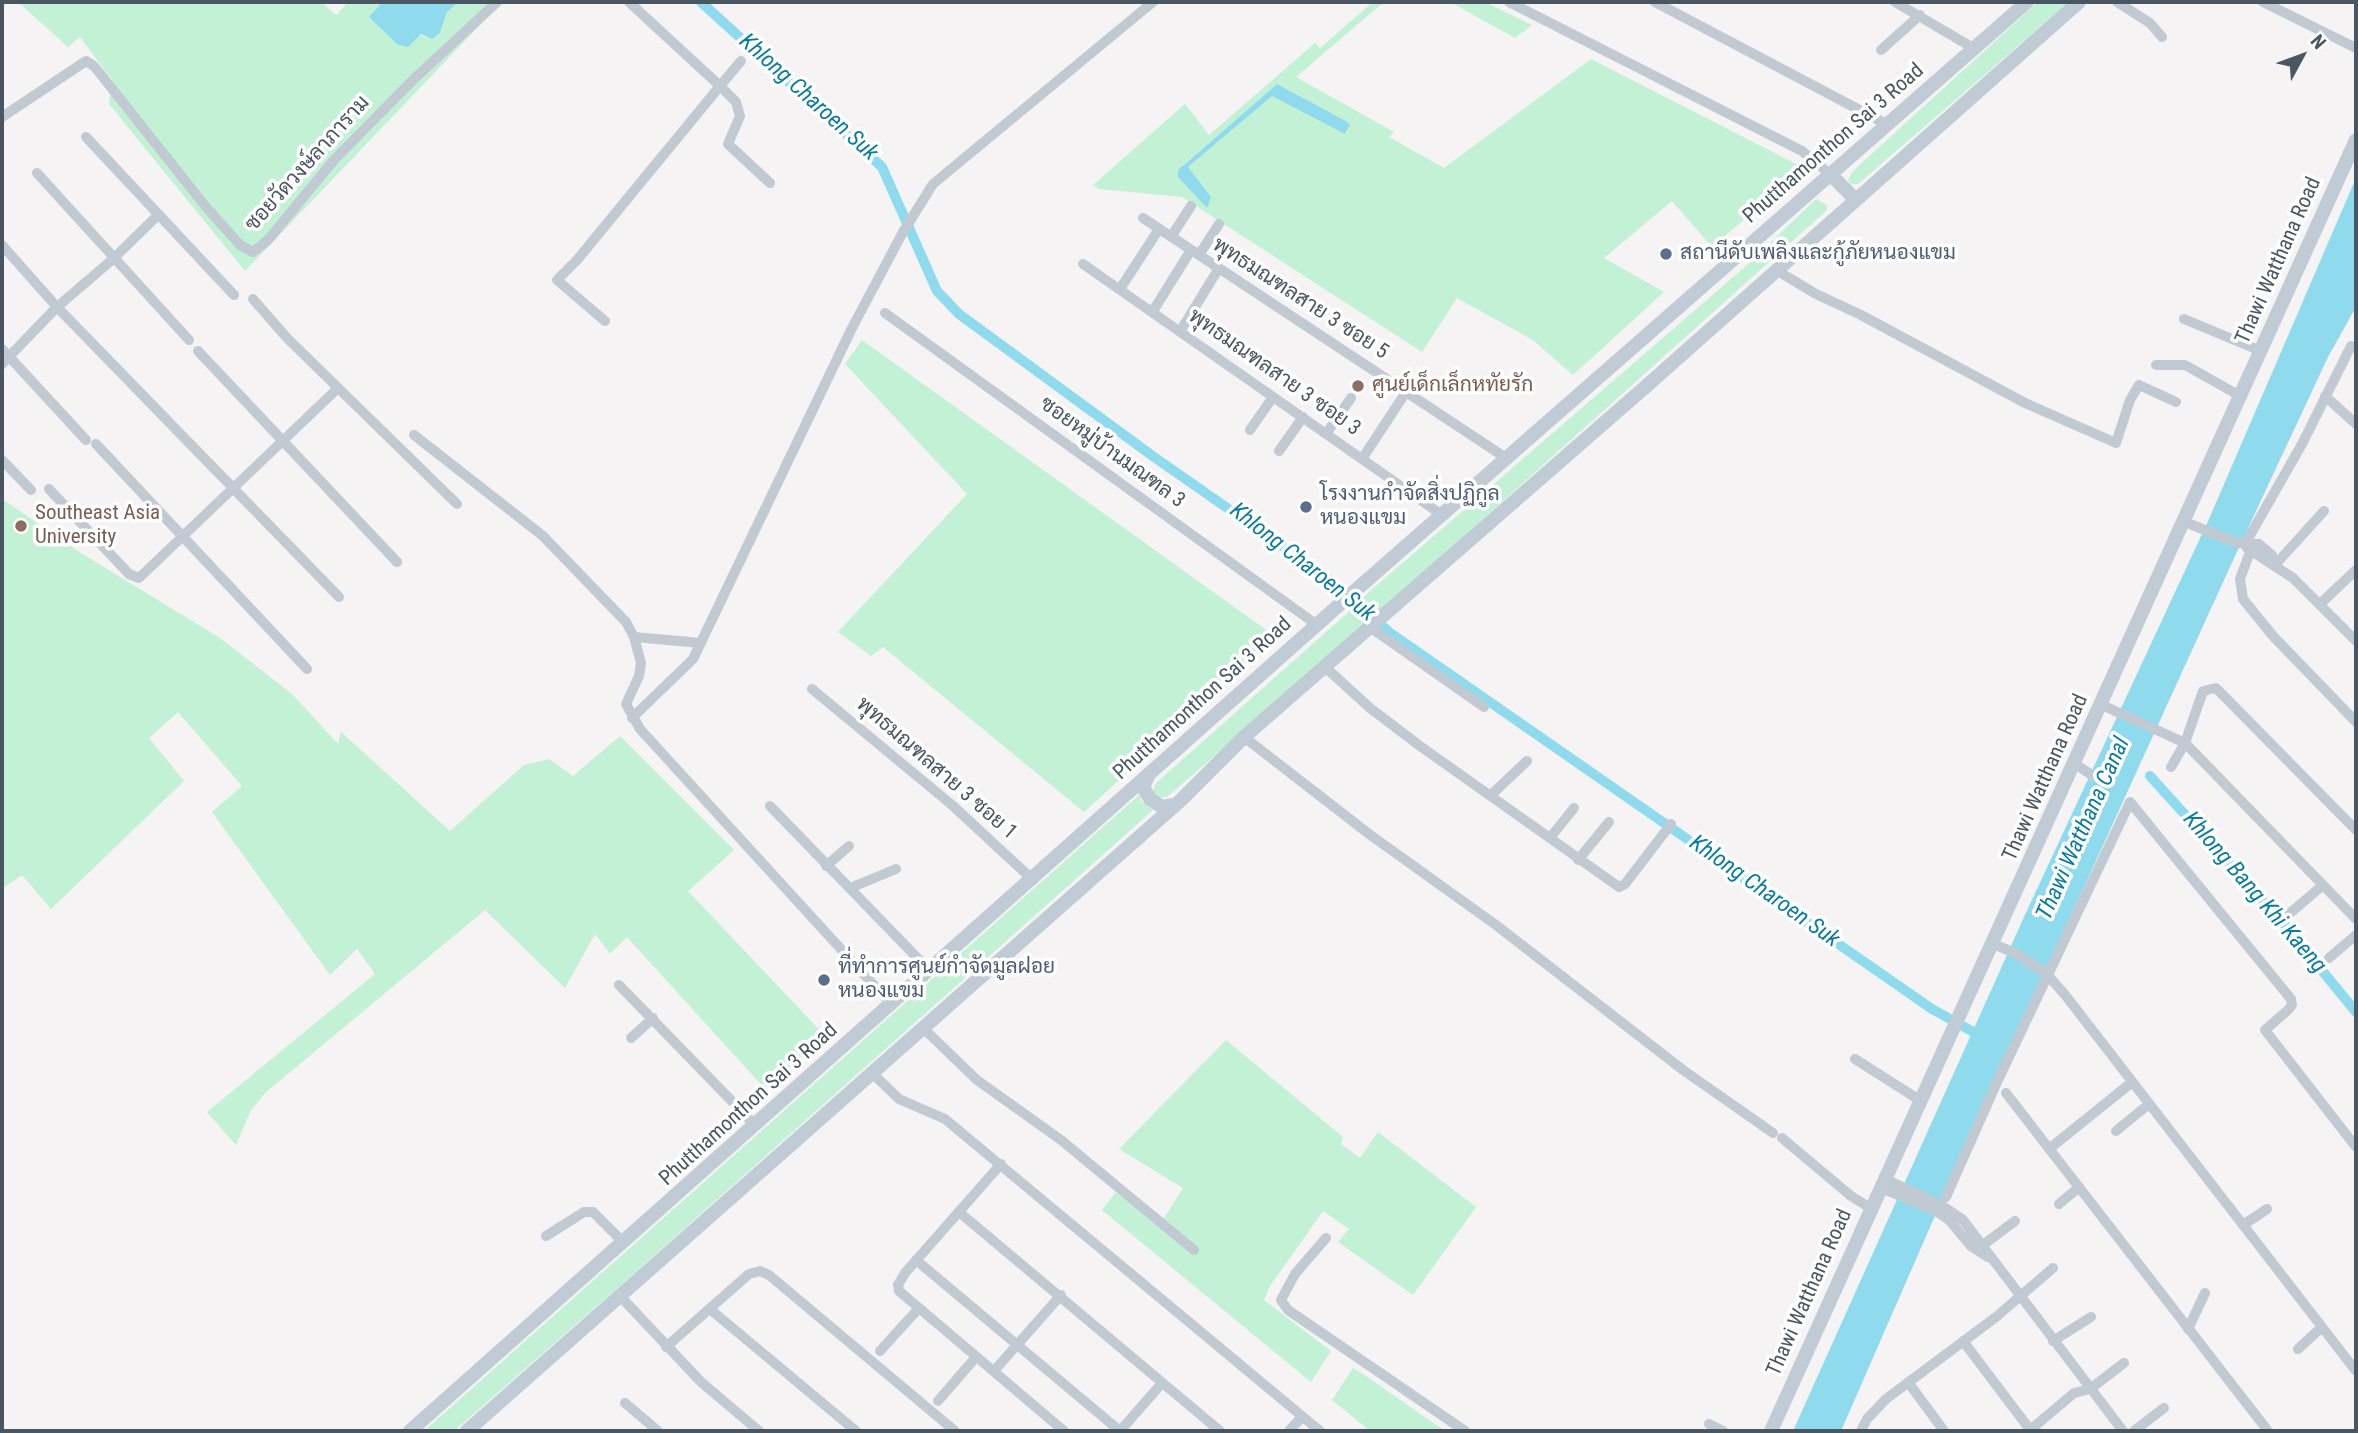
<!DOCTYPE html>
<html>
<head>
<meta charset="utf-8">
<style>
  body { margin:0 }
  #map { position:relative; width:2358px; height:1433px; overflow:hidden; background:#f5f3f3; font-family:"Roboto Condensed",sans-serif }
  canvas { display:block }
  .frame { position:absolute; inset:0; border:4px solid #4a5661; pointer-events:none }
  .north { position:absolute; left:2267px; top:21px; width:70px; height:70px; -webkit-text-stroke:5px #fff; paint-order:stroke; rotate:49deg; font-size:19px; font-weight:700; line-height:28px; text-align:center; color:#4a5661 }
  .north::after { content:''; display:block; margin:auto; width:24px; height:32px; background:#4a5661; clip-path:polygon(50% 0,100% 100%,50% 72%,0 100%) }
</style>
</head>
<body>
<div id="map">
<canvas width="2358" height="1433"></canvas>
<div class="frame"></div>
<div class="north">N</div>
</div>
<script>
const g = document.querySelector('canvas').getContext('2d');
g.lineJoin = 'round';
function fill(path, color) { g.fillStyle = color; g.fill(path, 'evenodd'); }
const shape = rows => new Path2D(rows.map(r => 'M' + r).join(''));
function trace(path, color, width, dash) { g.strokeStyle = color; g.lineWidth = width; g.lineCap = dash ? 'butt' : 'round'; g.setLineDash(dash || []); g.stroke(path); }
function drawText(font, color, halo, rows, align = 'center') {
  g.font = font + ' "Roboto Condensed",Sarabun,sans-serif'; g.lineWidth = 7; g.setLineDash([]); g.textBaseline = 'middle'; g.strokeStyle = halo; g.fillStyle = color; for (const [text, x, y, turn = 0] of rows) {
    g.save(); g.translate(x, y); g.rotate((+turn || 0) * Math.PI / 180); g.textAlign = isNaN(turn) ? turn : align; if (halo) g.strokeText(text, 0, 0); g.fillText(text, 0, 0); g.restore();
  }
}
fill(shape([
  [18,2,321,2,336,15,348,2,382,2,369,17,432,39,440,33,447,12,458,2,502,2,245,271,109,104,112,80,80,37,68,47],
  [1373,2,1384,2,1296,77,1394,132,1389,137,1444,168,1591,59,1804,168,1712,247,1672,201,1604,258,1664,292,1573,375,1533,340,1457,298,1422,352,1182,197,1099,189,1093,185,1185,104,1209,135,1315,43,1320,48],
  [1277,84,1346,121,1350,125,1346,134,1272,95,1188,167,1182,166],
  [1450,2,1485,2,1532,25,1515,38],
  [2038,2,2069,2,1858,184,1851,184,1848,180,1853,171],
  [1816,199,1827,205,1827,210,1376,615,1362,598,1746,266],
  [862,340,1276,637,1084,812,883,647,871,656,838,632,967,494,845,364],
  [2,499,81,553,220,638,292,694,338,744,341,732,450,831,524,765,549,759,573,776,620,736,734,850,688,891,826,1037,766,1090,627,937,610,954,595,934,565,988,485,910,265,1093,250,1112,236,1145,207,1112,375,974,357,949,330,975,212,812,242,786,178,712,149,738,184,781,51,909,22,875,2,889],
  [1353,608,1368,623,1167,797,1159,798,1153,794,1155,784],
  [1139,795,1142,802,1153,810,629,1278,454,1431,424,1431],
  [1226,1040,1343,1137,1341,1144,1360,1158,1378,1132,1476,1207,1413,1295,1338,1242,1349,1229,1323,1211,1270,1286,1264,1300,1331,1351,1311,1382,1102,1210,1115,1193,1164,1218,1183,1188,1119,1149],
  [1353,1368,1360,1372,1445,1431,1370,1431,1332,1400]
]), '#c3f1d5');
fill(shape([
  [382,2,458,2,447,12,440,33,432,39,421,34,408,47,397,44,369,17],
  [1277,84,1346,121,1350,125,1345,134,1272,96,1188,167,1211,197,1207,208,1178,177,1178,170],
  [2356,178,2356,307,2328,357,2235,556,1958,1163,1841,1431,1793,1431,2024,917,2209,519]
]), '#90daee');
trace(shape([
  [701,2,882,167,937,291,959,314,1154,457,1332,581,1389,632,1932,1009,1986,1039],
  [2150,776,2284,924,2356,1012]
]), '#90daee', 10);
trace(shape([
  [1509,2,1802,151,1831,175],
  [1655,2,1888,125],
  [1895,2,1975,49],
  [2117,2,2150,23,2162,37],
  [2263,2,2356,48],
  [1881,50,1920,15],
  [741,61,720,86,736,102,740,116,728,144,770,183],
  [2,117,86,61,94,66,206,207,240,245,253,252,268,240,334,160,414,79,497,2],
  [86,137,234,295],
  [37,173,189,340],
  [1143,218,1506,458],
  [1171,237,1191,206],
  [2,245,57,307,339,597],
  [1199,255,1219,224],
  [1083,264,1442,515],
  [1776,270,1816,294,1861,315,2025,403,2116,443,2130,400,2139,385,2176,402],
  [1120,289,1159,229],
  [253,299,287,338,457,504],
  [1153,311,1191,250],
  [885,313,1317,625],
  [2184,319,2261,351],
  [605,321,557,280,577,260,720,86,629,2],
  [1181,330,1219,268],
  [2,349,86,440],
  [198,351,397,562],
  [2,364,57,307,113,259,159,214],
  [2156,365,2185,365,2242,397],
  [2325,396,2356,424],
  [1250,430,1273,397],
  [1326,434,1351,398],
  [414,435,543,536,626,622,634,637,641,663,639,676,626,704,640,729,892,1005],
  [96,444,307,669],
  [1279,451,1303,417],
  [1362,459,1406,392],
  [2,460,31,490],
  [49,489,129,574,139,578,338,388],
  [2185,522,2237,543,2259,544,2272,555,2275,565],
  [2245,544,2302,444,2351,346],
  [2247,548,2293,578,2356,641],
  [2250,552,2240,579,2243,599,2273,636,2356,722],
  [2275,565,2324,511],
  [2320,604,2356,570],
  [1371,628,1484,707],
  [634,637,701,643],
  [1325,667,1370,708,1420,746,1619,887,1625,884,1671,824],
  [812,689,952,805,1033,880],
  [2102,705,2185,743,2356,919],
  [632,718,693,659,852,328,903,232,933,184,1153,2],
  [1244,737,1369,834,1496,925,1683,1070,1773,1133],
  [2075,764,2095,777],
  [2171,767,2185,743,2203,691,2216,688,2356,830],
  [1491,795,1527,761],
  [770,806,930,971],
  [1550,838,1574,808],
  [1578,860,1609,822],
  [826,866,849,846],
  [850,888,896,869],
  [2289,914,2323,885],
  [1993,944,2013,952,2046,973,2066,996,2356,1371],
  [2329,958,2356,935],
  [619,985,756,1126],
  [923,1028,977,1080,1061,1140,1194,1250],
  [631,1038,653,1018],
  [1855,1059,1921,1101],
  [873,1074,899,1099,945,1119,1320,1431],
  [2006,1093,2268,1431],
  [2116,1131,2149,1104],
  [1782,1138,1851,1196,1872,1209],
  [2049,1149,2131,1083],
  [1001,1164,905,1273,898,1285,899,1291,1064,1431],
  [1885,1179,1941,1205,1963,1220,2123,1431],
  [1881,1188,1936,1211,1949,1220,1971,1246,1988,1257],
  [1946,1197,1998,1080,2130,802,2291,999,2292,1005,2288,1010,2265,1030,2356,1147],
  [2059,1204,2078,1188],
  [959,1212,1220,1431],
  [2243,1225,2267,1209],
  [546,1236,584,1212,593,1212,624,1243],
  [1326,1238,1295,1274,1281,1300,1288,1310,1465,1431],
  [1979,1248,2015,1221],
  [916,1260,1120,1431],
  [621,1297,701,1382,759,1431],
  [711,1310,856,1431],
  [2188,1329,2205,1293],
  [1963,1341,2031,1431],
  [2053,1341,2091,1317],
  [666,1347,749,1274,760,1271,769,1275,955,1431],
  [2298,1349,2322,1327],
  [880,1351,919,1308],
  [994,1371,1061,1295],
  [1908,1382,1944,1431],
  [938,1401,976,1357],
  [625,1403,658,1431],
  [1709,1424,1723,1431],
  [1120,1431,1162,1383],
  [1289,1431,1302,1417],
  [1861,1431,1867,1419,1886,1399,1996,1317,2053,1268],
  [2029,1431,2074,1393,2090,1389,2124,1363],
  [2134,1431,2164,1408]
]), '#c1cad2', 10);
trace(shape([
  [1831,175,1856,200],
  [1148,776,1143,787,1150,799,1162,807,1174,805],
  [410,1431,1357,589,2027,2],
  [467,1431,1181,800,1244,737,1643,389,2079,2],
  [1771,1431,2356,140]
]), '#c1cbd6', 14);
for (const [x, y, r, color] of [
  [1666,254,7,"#5c6f8a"],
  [1358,386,7,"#8d6e63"],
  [1306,507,7,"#5c6f8a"],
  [21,526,7,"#8d6e63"],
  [824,980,7,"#5c6f8a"]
]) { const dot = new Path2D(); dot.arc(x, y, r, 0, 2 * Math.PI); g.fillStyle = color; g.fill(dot); trace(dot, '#fff', 2.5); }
drawText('21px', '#4a5661', '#fff', [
  ["Phutthamonthon Sai 3 Road",1834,144,-41],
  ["ซอยวัดวงษ์ลาภาราม",308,164,-48],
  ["Thawi Watthana Road",2279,261,-66],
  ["พุทธมณฑลสาย 3 ซอย 5",1300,299,33],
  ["พุทธมณฑลสาย 3 ซอย 3",1274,373,35],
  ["ซอยหมู่บ้านมณฑล 3",1112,453,36],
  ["Phutthamonthon Sai 3 Road",1203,699,-42],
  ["พุทธมณฑลสาย 3 ซอย 1",936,769,41],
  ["Thawi Watthana Road",2046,778,-66],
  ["Phutthamonthon Sai 3 Road",749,1105,-42],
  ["Thawi Watthana Road",1810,1293,-66]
]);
drawText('21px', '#4e5e75', '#fff', [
  ["สถานีดับเพลิงและกู้ภัยหนองแขม",1680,254],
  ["โรงงานกำจัดสิ่งปฏิกูล",1320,495],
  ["หนองแขม",1320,519],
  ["ที่ทำการศูนย์กำจัดมูลฝอย",838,968],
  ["หนองแขม",838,992]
], 'left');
drawText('21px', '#785e54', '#fff', [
  ["ศูนย์เด็กเล็กหทัยรัก",1372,386],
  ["Southeast Asia",35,514],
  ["University",35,538]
], 'left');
drawText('italic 23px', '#0c7c9b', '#fff', [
  ["Khlong Charoen Suk",808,98,42],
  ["Khlong Charoen Suk",1302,563,38],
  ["Thawi Watthana Canal",2084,829,-66],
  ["Khlong Charoen Suk",1764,892,35],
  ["Khlong Bang Khi Kaeng",2254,893,49]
]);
</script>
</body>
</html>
